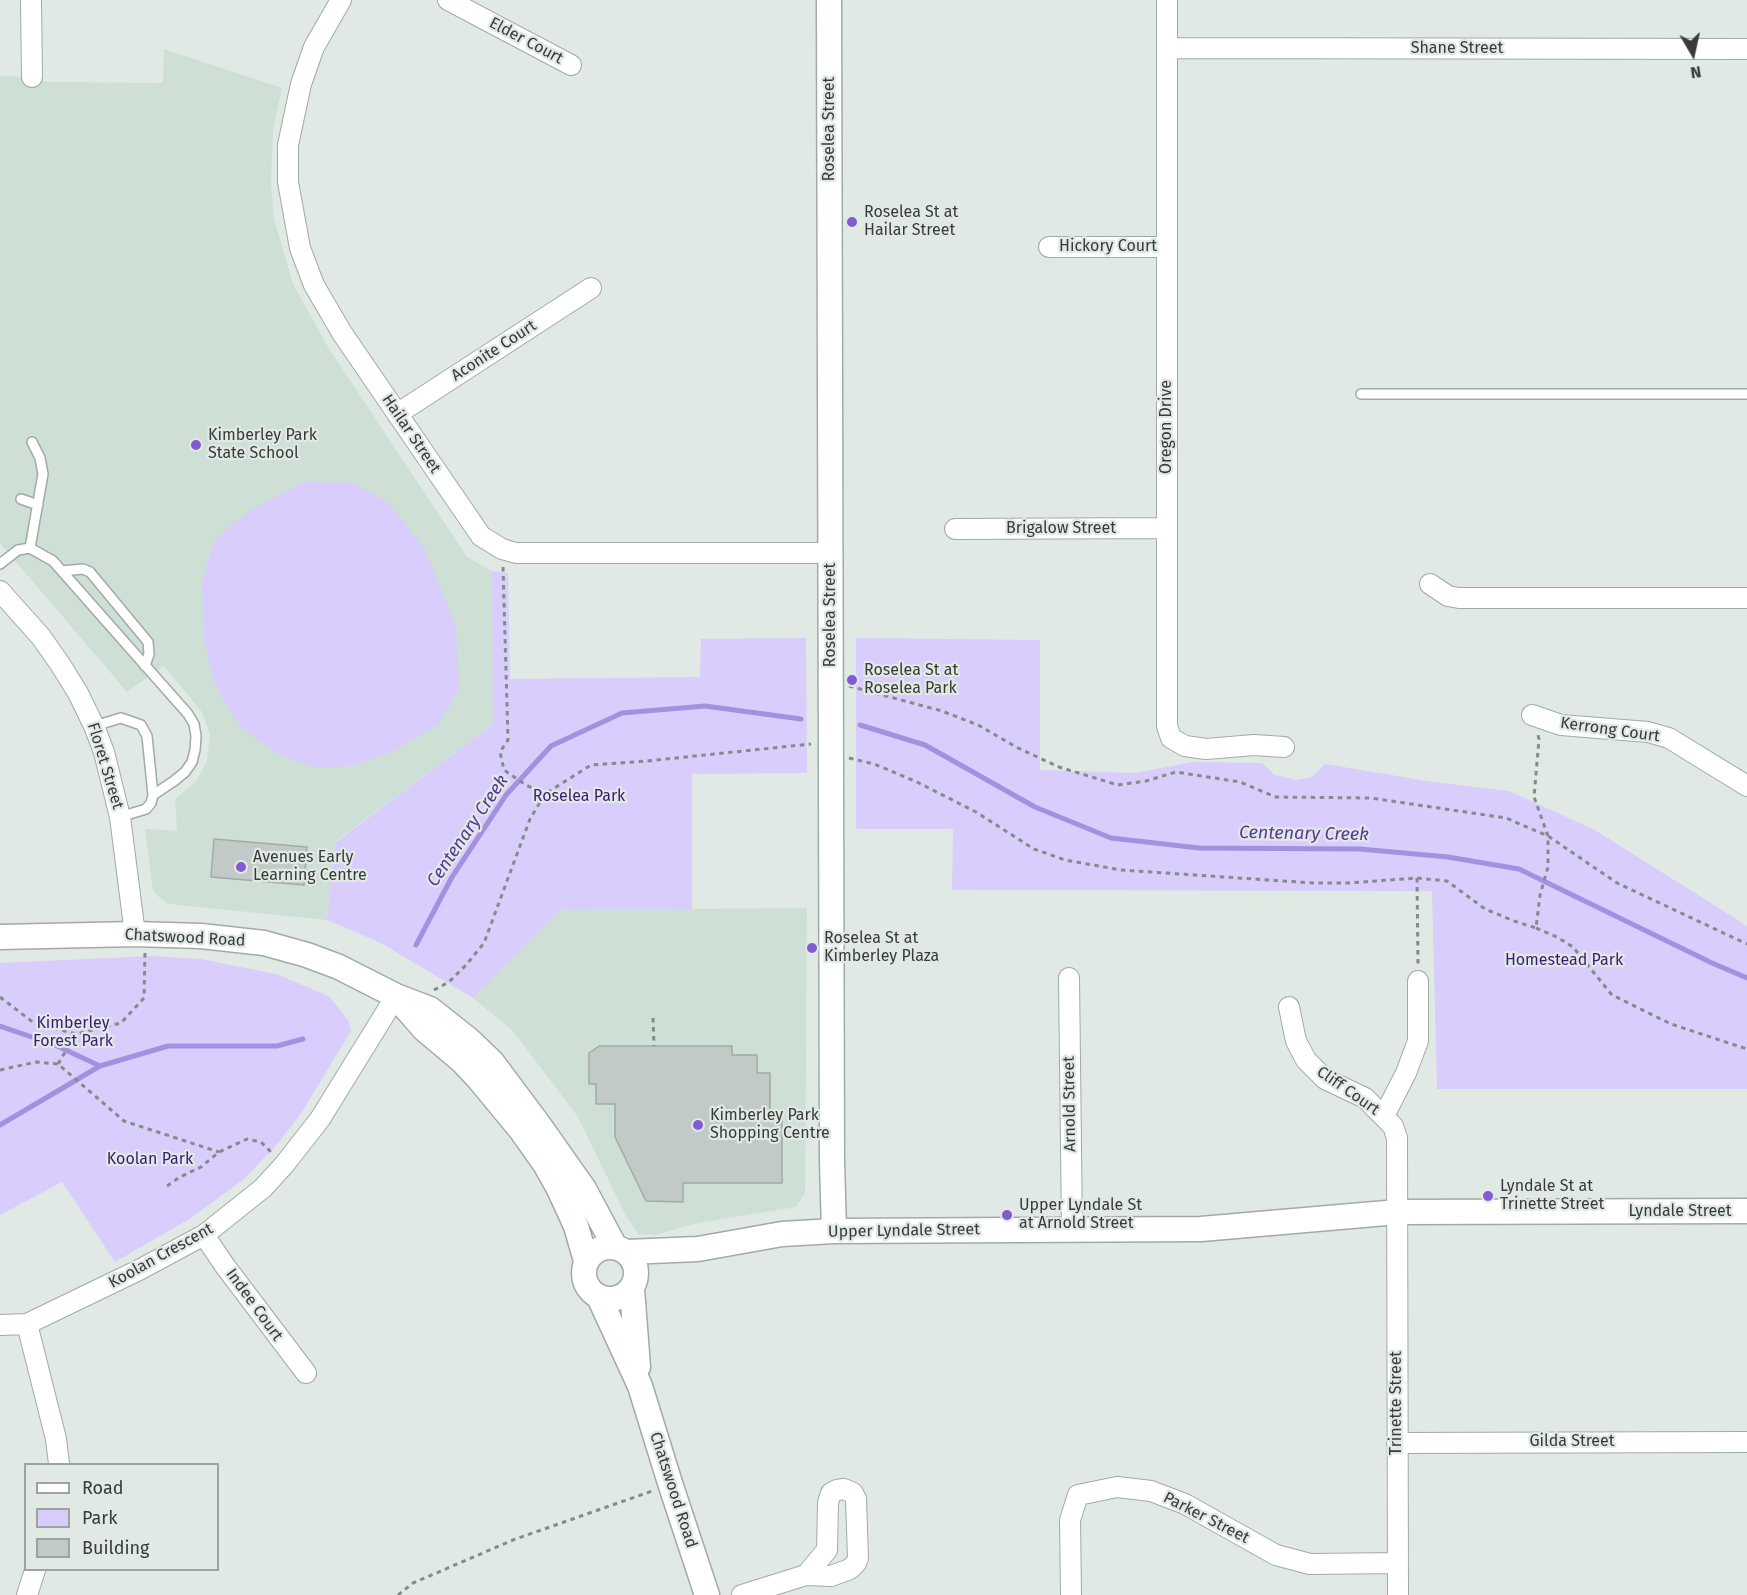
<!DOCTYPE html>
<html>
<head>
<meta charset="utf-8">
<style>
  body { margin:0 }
  #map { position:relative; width:1747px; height:1595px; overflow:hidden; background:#e0e9e4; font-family:"Fira Sans",sans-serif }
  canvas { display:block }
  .legend { position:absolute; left:24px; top:1463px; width:195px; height:108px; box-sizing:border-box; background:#e0e9e4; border:2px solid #9da3a0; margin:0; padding:8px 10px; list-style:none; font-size:18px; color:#383b39 }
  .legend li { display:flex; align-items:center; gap:12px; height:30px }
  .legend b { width:30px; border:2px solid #9da3a0 }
  .north { position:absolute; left:1663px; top:24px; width:60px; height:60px; -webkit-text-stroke:4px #e0e9e4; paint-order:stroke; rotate:171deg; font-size:16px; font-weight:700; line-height:24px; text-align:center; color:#383b39 }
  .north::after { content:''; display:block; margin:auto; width:21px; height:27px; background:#383b39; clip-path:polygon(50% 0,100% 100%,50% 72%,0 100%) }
</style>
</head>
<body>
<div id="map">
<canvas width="1747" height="1595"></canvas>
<ul class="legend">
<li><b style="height:8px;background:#fff"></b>Road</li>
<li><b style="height:16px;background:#d8cdfc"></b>Park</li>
<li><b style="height:16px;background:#c1cac6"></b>Building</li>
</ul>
<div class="north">N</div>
</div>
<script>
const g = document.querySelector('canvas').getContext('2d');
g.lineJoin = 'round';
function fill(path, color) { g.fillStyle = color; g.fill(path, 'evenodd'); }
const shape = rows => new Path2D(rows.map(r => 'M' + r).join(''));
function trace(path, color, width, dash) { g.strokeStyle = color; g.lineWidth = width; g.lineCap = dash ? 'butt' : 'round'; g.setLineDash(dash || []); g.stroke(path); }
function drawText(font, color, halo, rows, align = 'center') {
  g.font = font + ' "Fira Sans",sans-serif'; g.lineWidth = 4.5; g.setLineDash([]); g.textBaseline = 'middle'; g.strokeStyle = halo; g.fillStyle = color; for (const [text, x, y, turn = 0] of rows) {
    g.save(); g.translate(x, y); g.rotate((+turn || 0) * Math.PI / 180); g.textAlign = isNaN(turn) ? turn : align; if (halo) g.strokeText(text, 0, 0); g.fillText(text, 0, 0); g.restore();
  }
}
fill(shape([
  [164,49,282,88,273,130,271,183,274,219,293,284,328,347,467,557,492,571,493,724,335,842,327,920,169,904,160,898,153,891,145,829,177,831,175,799,196,782,207,761,210,734,202,712,164,666,127,692,0,543,0,76,11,76,50,82,163,83],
  [807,908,805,1193,796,1207,693,1224,656,1235,638,1234,626,1216,578,1117,513,1031,473,998,560,910]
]), '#cedfd6');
fill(shape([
  [304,482,354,483,388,503,424,548,456,626,459,689,437,725,393,751,351,766,316,768,277,754,240,726,215,684,204,640,202,584,214,541,249,511],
  [492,571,508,573,510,679,700,677,701,639,806,638,807,773,692,774,692,909,560,910,473,998,381,943,327,920,335,843,493,724],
  [856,638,1040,640,1040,770,1136,773,1192,762,1262,763,1275,775,1296,780,1312,777,1325,764,1433,782,1509,791,1595,830,1747,926,1747,1089,1437,1089,1432,891,952,890,953,829,856,829],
  [152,956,201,959,276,974,329,996,348,1020,351,1031,300,1115,279,1142,244,1179,191,1218,115,1262,62,1182,0,1215,0,963]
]), '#d8cdfc');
trace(shape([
  [860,725,925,745,1035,807,1111,838,1199,848,1360,849,1448,857,1519,869,1712,963,1747,978],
  [416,945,452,877,506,795,551,746,622,713,705,706,801,719],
  [0,1026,55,1045,100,1066],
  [0,1125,100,1066,168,1046,277,1046,303,1039]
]), '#a58fe0', 5);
const building = shape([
  [214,839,307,847,304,885,211,877,214,839],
  [599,1046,732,1046,732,1055,757,1055,757,1073,770,1073,770,1112,782,1112,782,1183,683,1183,683,1202,646,1201,615,1137,615,1104,596,1104,596,1084,589,1084,589,1053,599,1046]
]);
fill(building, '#c1cac6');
trace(building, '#a3aba7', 1.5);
const service = shape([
  [1361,394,1747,394],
  [21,499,38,505],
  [30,548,43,474,40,458,32,442],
  [0,564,18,550,30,548,53,561,188,714,194,724,196,736,195,750,192,762,185,772,174,781,153,795],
  [62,571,83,569,90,572,148,642,149,654,145,666],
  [94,726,121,718,141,725,147,736,153,795,151,803,146,809,120,817]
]);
const minor = shape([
  [31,0,32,77],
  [341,0,314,47,301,84,288,145,288,182,300,248,314,285,342,333,481,536,502,549,516,553,831,553],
  [448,0,571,65],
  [1167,0,1167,726,1171,738,1185,746,1206,749,1254,745,1284,747],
  [1167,48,1747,49],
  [1049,247,1167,247],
  [397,414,591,288],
  [955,529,1167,528],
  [1430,584,1448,596,1459,598,1747,598],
  [0,591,41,637,60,664,78,693,94,726,104,752,120,817,135,934],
  [1532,715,1561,725,1648,732,1669,738,1747,786],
  [1069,978,1072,1231],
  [1289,1007,1296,1041,1306,1060,1325,1079,1365,1098,1393,1126,1397,1138,1398,1595],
  [1384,1116,1406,1073,1418,1041,1418,981],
  [204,1235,225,1266,306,1373],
  [27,1324,56,1439,59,1464],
  [0,1325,27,1324,139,1270,204,1235,263,1188,284,1165,320,1119,396,996],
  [1397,1443,1747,1442],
  [27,1595,35,1570],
  [742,1595,806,1575,831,1576,850,1569,856,1563,858,1558,856,1499,853,1493,844,1489,837,1490,831,1493,828,1503,827,1550,806,1575],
  [1071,1595,1070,1520,1078,1495,1117,1487,1151,1491,1185,1504,1276,1555,1310,1564,1398,1563]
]);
const tertiary = shape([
  [829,0,832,1161,834,1231],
  [0,937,135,934,201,936,264,943,307,955,339,967,396,996,430,1009,469,1040,492,1062,539,1125,584,1189,615,1247],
  [397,998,424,1029,462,1061,478,1078,521,1130,545,1164,559,1189,576,1226,586,1261],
  '584 1273a26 26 0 1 1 52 0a26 26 0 1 1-52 0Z',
  [627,1252,698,1249,782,1234,834,1231,1201,1229,1398,1212,1747,1211],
  [632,1289,638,1367],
  [599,1297,640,1386,670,1483,707,1595]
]);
trace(service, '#a2aaa6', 12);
trace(minor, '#a2aaa6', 22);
trace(tertiary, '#a2aaa6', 27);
trace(shape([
  [503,567,508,740,500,752,504,770,526,785,545,794],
  [849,686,942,711,978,725,1018,748,1059,767,1118,785,1146,781,1176,772,1240,782,1276,797,1371,798,1506,818,1548,836,1617,883,1747,944],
  [849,758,874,764,917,782,976,812,1034,849,1065,860,1121,870,1313,883,1348,883,1417,878,1447,881,1485,909,1514,921,1536,928,1540,895,1548,867,1548,836,1534,797,1539,739,1538,735],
  [1417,878,1418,964],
  [1536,928,1557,937,1573,947,1612,995,1671,1024,1747,1049],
  [434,990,449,982,467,964,484,943,530,819,545,794,591,765,647,761,811,744],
  [0,997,34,1023,76,1034,121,1023,144,998,145,953],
  [653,1018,654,1046],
  [58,1064,76,1034],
  [0,1070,36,1062,58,1064,124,1121,219,1152],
  [167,1186,180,1177,201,1167,219,1152,247,1139,261,1142,272,1153],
  [398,1595,413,1583,513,1540,652,1491]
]), '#858b87', 3, [4.5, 4.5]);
trace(service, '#fff', 9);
trace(minor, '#fff', 20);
trace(tertiary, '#fff', 24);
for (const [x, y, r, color] of [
  [852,222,6,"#825ad3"],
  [196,445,6,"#825ad3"],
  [852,680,6,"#825ad3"],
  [241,867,6,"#825ad3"],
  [812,948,6,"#825ad3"],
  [698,1125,6,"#825ad3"],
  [1488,1196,6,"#825ad3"],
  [1007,1215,6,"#825ad3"]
]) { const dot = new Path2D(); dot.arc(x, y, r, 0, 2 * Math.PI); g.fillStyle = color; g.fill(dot); trace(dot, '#e0e9e4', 2); }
drawText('16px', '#383b39', '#e0e9e4', [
  ["Elder Court",526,41,28],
  ["Shane Street",1457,49],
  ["Roselea Street",830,129,-90],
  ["Hickory Court",1108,247],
  ["Aconite Court",494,351,-33],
  ["Oregon Drive",1167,427,-90],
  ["Hailar Street",411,434,56],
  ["Brigalow Street",1061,529],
  ["Roselea Street",831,615,-90],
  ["Kerrong Court",1610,730,8],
  ["Floret Street",105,766,73],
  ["Chatswood Road",185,938,3],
  ["Cliff Court",1348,1091,35],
  ["Arnold Street",1070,1104,-91],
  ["Lyndale Street",1680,1212],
  ["Upper Lyndale Street",904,1231,-1],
  ["Koolan Crescent",161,1256,-29],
  ["Indee Court",254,1305,54],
  ["Trinette Street",1397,1403,-90],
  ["Gilda Street",1572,1442],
  ["Chatswood Road",673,1490,72],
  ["Parker Street",1206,1518,27]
]);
drawText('16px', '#383b39', '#e0e9e4', [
  ["Roselea St at",864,213],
  ["Hailar Street",864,231],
  ["Kimberley Park",208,436],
  ["State School",208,454],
  ["Roselea St at",864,671],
  ["Roselea Park",864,689],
  ["Avenues Early",253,858],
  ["Learning Centre",253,876],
  ["Roselea St at",824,939],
  ["Kimberley Plaza",824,957],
  ["Kimberley Park",710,1116],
  ["Shopping Centre",710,1134],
  ["Lyndale St at",1500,1187],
  ["Trinette Street",1500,1205],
  ["Upper Lyndale St",1019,1206],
  ["at Arnold Street",1019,1224]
], 'left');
drawText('16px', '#3f1877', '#e0e9e4', [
  ["Roselea Park",579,797],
  ["Homestead Park",1564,961],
  ["Kimberley",73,1024],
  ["Forest Park",73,1042],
  ["Koolan Park",150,1160]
]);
drawText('italic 18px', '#593896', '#e0e9e4', [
  ["Centenary Creek",468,831,-56],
  ["Centenary Creek",1304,834,1]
]);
</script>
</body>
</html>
